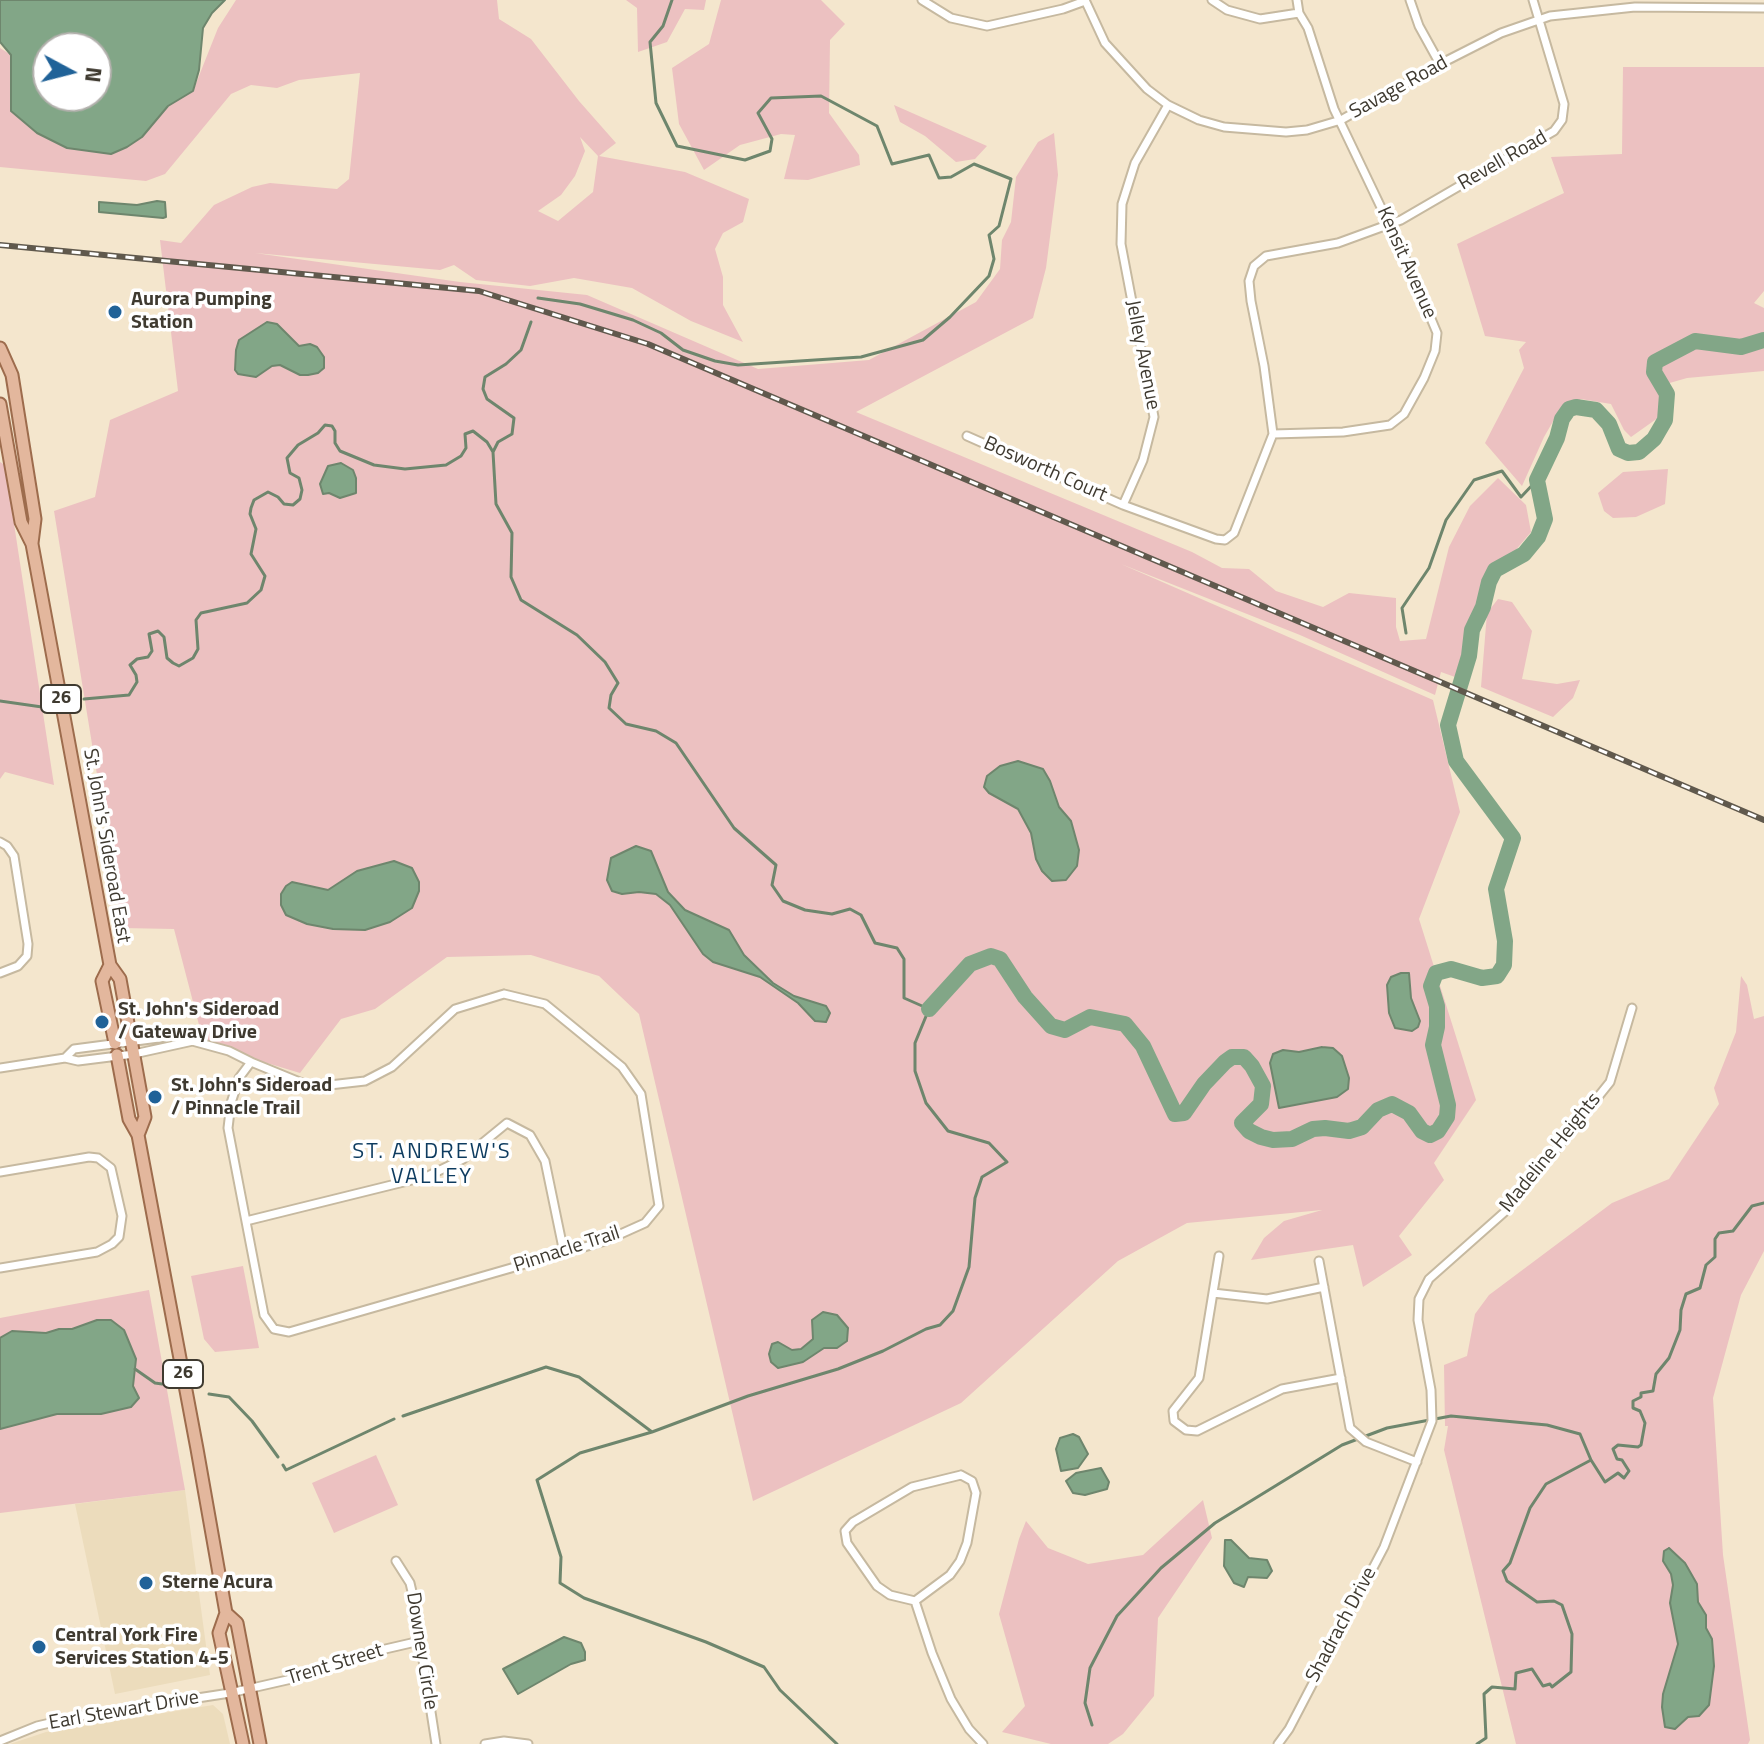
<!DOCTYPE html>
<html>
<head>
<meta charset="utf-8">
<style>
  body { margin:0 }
  #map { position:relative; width:1764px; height:1744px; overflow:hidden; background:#f4e6cd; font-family:"Titillium Web",sans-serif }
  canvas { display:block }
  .north { position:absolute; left:32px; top:32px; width:80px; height:80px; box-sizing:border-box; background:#fff; border:2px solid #b2b0ac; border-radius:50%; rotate:97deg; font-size:22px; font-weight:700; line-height:32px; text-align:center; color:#3f3a30 }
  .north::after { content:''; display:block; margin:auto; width:28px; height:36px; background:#206298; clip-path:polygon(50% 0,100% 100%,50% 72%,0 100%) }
</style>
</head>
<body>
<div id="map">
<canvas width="1764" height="1744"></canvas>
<div class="north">N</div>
</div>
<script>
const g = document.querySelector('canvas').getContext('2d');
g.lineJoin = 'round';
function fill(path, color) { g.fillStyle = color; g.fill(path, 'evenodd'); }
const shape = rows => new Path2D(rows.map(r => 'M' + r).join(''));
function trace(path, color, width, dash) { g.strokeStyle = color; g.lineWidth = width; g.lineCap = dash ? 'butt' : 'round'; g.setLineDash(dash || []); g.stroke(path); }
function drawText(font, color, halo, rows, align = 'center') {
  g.font = font + ' "Titillium Web",sans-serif'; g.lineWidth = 7; g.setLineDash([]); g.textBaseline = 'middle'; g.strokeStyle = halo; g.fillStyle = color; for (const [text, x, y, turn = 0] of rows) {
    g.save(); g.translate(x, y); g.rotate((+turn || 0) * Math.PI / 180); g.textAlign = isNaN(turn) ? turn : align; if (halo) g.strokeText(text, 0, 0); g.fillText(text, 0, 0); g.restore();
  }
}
fill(shape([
  [185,1490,210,1675,115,1694,75,1504],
  [213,1705,223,1714,230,1744,10,1744,46,1732]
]), '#ecdcbc');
fill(shape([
  [236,0,497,0,499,19,531,39,579,101,616,143,599,156,685,172,749,199,743,222,723,233,715,249,723,277,723,305,743,342,691,321,632,288,574,278,530,286,476,280,454,265,440,270,255,253,460,282,587,295,758,369,869,360,976,302,1000,269,1002,240,1011,222,1016,177,1038,142,1054,133,1058,175,1046,268,1033,318,856,412,1192,552,1222,568,1249,569,1276,591,1323,607,1349,593,1396,598,1396,627,1400,641,1426,639,1449,547,1470,506,1498,478,1526,505,1531,532,1486,585,1461,668,1455,677,1441,672,1435,695,1300,635,1121,564,1433,700,1460,812,1419,919,1476,1100,1434,1163,1444,1180,1399,1236,1412,1255,1363,1287,1353,1245,1251,1260,1264,1238,1284,1221,1322,1210,1187,1223,1118,1261,961,1403,753,1501,639,1014,599,976,531,955,447,957,375,1009,341,1019,300,1073,204,1044,174,929,122,928,54,511,95,497,110,420,178,391,160,240,181,243,214,205,252,187,270,183,337,189,349,179,360,73,299,80,277,88,251,85,231,94,165,174,146,181,0,167,0,48,11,55,11,111,37,133,67,147,111,154,142,137,168,106,193,91,218,28],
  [580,137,598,156,593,192,558,221,538,211,561,195,575,176,585,151],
  [626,0,706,0,704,10,685,9,667,42,638,52,637,8],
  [721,0,821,0,845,24,830,40,829,113,859,155,860,165,808,180,784,179,795,135,781,134,740,145,704,170,679,124,672,68,709,44],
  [1623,67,1764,67,1764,291,1754,303,1764,308,1764,371,1687,378,1659,386,1662,415,1631,437,1624,430,1611,404,1581,399,1559,411,1544,437,1522,486,1485,443,1524,368,1519,350,1526,342,1485,336,1457,244,1564,193,1551,157,1622,154],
  [894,105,987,146,975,159,956,162,925,136,900,122],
  [0,462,5,465,54,785,5,772,0,779],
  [1668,469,1665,504,1636,517,1613,518,1604,511,1598,493,1623,472],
  [1498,599,1512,602,1532,631,1522,679,1557,684,1580,680,1573,698,1553,717,1481,687,1487,613],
  [1741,976,1747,985,1754,1019,1764,1016,1764,1251,1741,1295,1713,1398,1723,1555,1750,1740,1748,1744,1516,1744,1444,1450,1448,1426,1445,1426,1444,1365,1467,1356,1475,1314,1489,1295,1612,1203,1669,1179,1719,1104,1714,1088,1736,1032],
  [243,1266,259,1348,215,1352,204,1339,191,1276],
  [149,1290,185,1490,0,1513,0,1318],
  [376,1455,398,1505,334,1533,312,1483],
  [1203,1500,1212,1538,1158,1618,1154,1696,1123,1734,1108,1744,1051,1744,1002,1732,1025,1706,999,1614,1019,1539,1026,1521,1048,1548,1088,1564,1143,1555]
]), '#ecc1c1');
const water = shape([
  [0,0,225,0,212,13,203,28,199,70,193,91,168,106,142,137,127,147,111,154,67,148,37,133,11,111,11,55,0,42,0,0],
  [48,48,96,48,96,96,48,96,48,48],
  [157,201,165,202,166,217,163,218,99,212,99,202,137,205,157,201],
  [267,322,277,324,299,346,310,344,317,347,324,357,324,368,318,373,308,375,300,375,280,365,272,366,256,377,238,374,235,370,236,350,239,340,267,322],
  [341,463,353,470,356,478,356,493,340,498,329,493,323,494,320,484,328,466,341,463],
  [1018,761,1043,769,1050,781,1059,807,1071,821,1079,850,1077,866,1066,880,1052,881,1042,871,1036,859,1031,833,1018,809,989,793,984,787,987,776,1000,766,1018,761],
  [636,846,651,851,668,892,685,910,729,930,744,955,773,983,794,996,826,1006,830,1013,826,1022,815,1021,798,1003,760,977,713,962,703,954,670,905,656,894,639,892,622,894,612,891,607,880,611,858,636,846],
  [394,861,412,868,419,882,419,891,412,908,390,922,365,930,333,929,307,924,286,915,281,905,281,894,286,886,292,882,328,890,357,871,394,861],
  [1401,973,1409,973,1411,998,1420,1021,1418,1027,1412,1031,1395,1028,1389,1013,1387,985,1391,977,1401,973],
  [1322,1047,1333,1048,1342,1056,1349,1078,1348,1089,1337,1097,1279,1108,1270,1063,1273,1054,1283,1050,1299,1052,1322,1047],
  [823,1312,837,1315,848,1328,847,1341,837,1348,824,1348,803,1362,778,1368,771,1362,769,1354,772,1344,778,1342,792,1350,801,1349,813,1339,812,1320,823,1312],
  [97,1320,111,1320,124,1330,136,1359,133,1386,139,1398,131,1407,101,1414,57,1414,0,1429,0,1338,12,1331,46,1333,59,1329,72,1329,97,1320],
  [1073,1434,1079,1437,1088,1454,1078,1468,1061,1471,1056,1449,1060,1438,1073,1434],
  [1101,1468,1109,1482,1107,1489,1085,1495,1073,1493,1066,1481,1076,1473,1101,1468],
  [1225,1540,1231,1540,1249,1558,1267,1560,1272,1571,1267,1578,1248,1577,1244,1587,1234,1583,1224,1566,1225,1540],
  [1669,1548,1685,1563,1697,1584,1698,1602,1706,1615,1706,1628,1712,1639,1714,1666,1709,1705,1699,1716,1688,1717,1675,1729,1665,1727,1662,1707,1663,1694,1678,1644,1670,1603,1673,1585,1671,1574,1663,1561,1664,1551,1669,1548],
  [564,1637,581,1643,585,1652,585,1660,571,1664,518,1694,503,1669,564,1637]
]);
fill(water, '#82a687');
trace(water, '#6e866d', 2);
trace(shape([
  [538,298,580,304,633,320,661,333,683,350,715,361,738,365,861,357,923,340,950,317,989,276,994,259,989,235,999,226,1011,179,974,164,951,177,939,178,929,155,892,164,877,126,821,96,771,98,758,113,772,139,770,151,745,160,677,146,656,103,650,42,663,26,672,0],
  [493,452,498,442,512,434,514,418,487,399,483,389,485,377,506,364,521,350,531,322],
  [1406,633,1402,608,1429,568,1446,520,1474,480,1502,471,1521,497,1537,480],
  [84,699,129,695,137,682,136,675,130,665,137,659,148,657,152,651,149,634,158,631,164,637,167,658,173,663,179,666,193,658,198,649,196,620,201,613,247,603,261,590,265,576,251,554,256,529,250,514,251,508,254,500,268,492,278,497,284,504,293,505,300,499,302,490,299,478,290,473,287,458,298,445,318,433,325,425,332,426,335,431,335,443,340,451,374,465,405,469,446,465,461,456,466,448,465,434,473,431,487,442,493,452],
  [0,701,42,707],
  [135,1369,155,1383,162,1384],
  [209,1394,229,1397,252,1421,278,1457],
  [403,1416,546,1367,579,1377,652,1432,748,1396,838,1369,883,1351,926,1329,940,1325,953,1311,969,1267,975,1198,982,1177,1007,1162,989,1143,948,1131,926,1103,915,1071,915,1043,929,1009,904,998,904,959,897,948,875,943,861,915,850,909,832,914,805,910,783,901,772,885,776,865,734,828,676,743,656,731,626,724,609,708,611,695,618,683,605,662,577,635,521,600,511,577,512,533,496,504,493,452],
  [652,1432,580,1453,537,1480,561,1557,560,1583,584,1598,706,1642,764,1667,780,1690,837,1744],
  [283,1465,286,1470,394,1419],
  [1092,1725,1085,1703,1090,1668,1117,1616,1161,1568,1215,1523,1342,1445,1387,1428,1451,1416,1547,1425,1580,1434,1591,1460,1605,1482,1618,1473,1624,1478,1629,1471,1622,1460,1617,1459,1613,1449,1618,1445,1638,1447,1641,1445,1645,1423,1640,1411,1633,1408,1633,1401,1641,1397,1641,1393,1653,1391,1656,1374,1669,1358,1680,1330,1681,1310,1686,1294,1700,1288,1706,1265,1715,1257,1715,1239,1719,1233,1733,1231,1752,1206,1764,1203],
  [1477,1744,1486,1738,1484,1694,1492,1687,1515,1689,1516,1673,1532,1669,1543,1686,1550,1684,1552,1687,1571,1672,1572,1634,1562,1605,1554,1601,1537,1602,1507,1581,1503,1571,1510,1563,1530,1508,1546,1484,1591,1460]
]), '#6e866d', 3);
trace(shape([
  [929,1009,970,964,991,956,1000,959,1025,997,1051,1026,1065,1030,1090,1017,1125,1024,1143,1046,1175,1114,1184,1113,1204,1084,1225,1062,1232,1057,1244,1057,1252,1066,1263,1086,1261,1104,1242,1123,1249,1131,1261,1137,1273,1140,1292,1139,1313,1129,1325,1128,1349,1131,1362,1127,1378,1110,1392,1104,1409,1113,1422,1131,1430,1135,1438,1131,1447,1117,1448,1105,1433,1045,1437,1027,1437,1006,1431,986,1436,973,1451,969,1482,978,1497,976,1504,965,1505,941,1496,889,1513,838,1456,761,1448,725,1469,656,1472,630,1483,607,1489,582,1495,570,1524,554,1538,537,1545,519,1537,480,1557,438,1562,419,1569,409,1576,407,1596,410,1609,424,1619,449,1628,453,1639,452,1654,439,1665,420,1667,394,1654,372,1655,362,1695,341,1741,347,1764,340]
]), '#82a687', 16);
const minor = shape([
  [922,0,951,18,987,26,1063,9,1085,1],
  [1085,0,1105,43,1147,89,1168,105,1199,120,1224,127,1286,132,1307,130,1341,120,1440,64,1501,33,1550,16,1635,7,1764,8],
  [1212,0,1227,10,1260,19,1299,13],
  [1410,0,1419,26,1440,64],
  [1273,434,1343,432,1390,425,1404,414,1424,378,1435,351,1437,333,1409,266,1334,109,1308,28,1299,13,1297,0],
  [967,436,1123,505,1216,539,1225,540,1234,533,1273,434,1264,366,1251,301,1249,281,1254,266,1266,256,1338,243,1401,220,1554,131,1562,120,1564,104,1533,0],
  [1123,505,1143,460,1154,417,1121,244,1122,204,1135,163,1168,105],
  [0,842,7,846,14,856,28,944,27,956,18,966,0,973],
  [504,994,545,1004,622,1067,641,1094,659,1206,645,1223,605,1241,289,1332,274,1329,264,1315,228,1128,231,1103,239,1078,251,1062,312,1087,365,1081,392,1067,455,1009,504,994],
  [65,1058,74,1049,174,1036,229,1051,251,1062],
  [0,1068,65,1058,78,1061,134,1054,193,1041],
  [0,1172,89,1157,98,1158,111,1168,122,1216,119,1237,112,1244,97,1252,0,1268],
  [246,1221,428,1176,463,1159,507,1123,530,1135,545,1161,564,1253],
  [1219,1256,1199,1378,1173,1411,1174,1421,1186,1430,1197,1431,1282,1389,1341,1378],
  [1319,1261,1350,1428,1366,1442,1417,1462],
  [1213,1293,1267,1299,1324,1287],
  [961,1475,972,1481,976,1493,967,1543,960,1561,950,1575,915,1601,890,1595,877,1586,847,1543,845,1531,853,1522,912,1487,961,1475],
  [396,1561,410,1583,413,1596,436,1744],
  [915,1601,932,1653,951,1699,969,1729,983,1744],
  [0,1741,37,1726,80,1716,230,1693,296,1678,342,1659,420,1641],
  [485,1744,504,1741,528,1744],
  [1278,1744,1289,1729,1384,1547,1432,1421,1431,1390,1418,1320,1419,1299,1429,1279,1508,1209,1610,1082,1632,1008]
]);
const primary = shape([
  [0,348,12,375,35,519,32,543],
  [0,404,21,522,32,544,110,965,120,979,145,1117,138,1135],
  [110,965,102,981,115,1043],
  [117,1055,129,1119,138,1135,197,1449,226,1613,219,1633,243,1744],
  [226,1613,237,1623,260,1744]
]);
trace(minor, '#c6b9a0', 11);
trace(primary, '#9d6c4d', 15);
trace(minor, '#fff', 7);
trace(primary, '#e3b79d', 11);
const rail = shape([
  [0,245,479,291,648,344,1764,820]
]);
trace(rail, '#60594d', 6);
trace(rail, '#fff', 3, [9]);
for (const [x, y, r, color] of [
  [115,312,8,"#206298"],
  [102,1022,8,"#206298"],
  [155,1097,8,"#206298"],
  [146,1583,8,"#206298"],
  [39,1647,8,"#206298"]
]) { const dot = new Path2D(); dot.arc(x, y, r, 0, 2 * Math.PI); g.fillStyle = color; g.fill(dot); trace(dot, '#fff', 3); }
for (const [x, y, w] of [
  [61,699,40],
  [183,1374,40]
]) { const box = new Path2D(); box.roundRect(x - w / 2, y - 14, w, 28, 6); g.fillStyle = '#fff'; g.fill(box); trace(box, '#3f3a30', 2); }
drawText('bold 18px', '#3f3a30', null, [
  ["26",61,699],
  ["26",183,1374]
]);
drawText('20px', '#3f3a30', '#fff', [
  ["Savage Road",1399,88,-29],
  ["Revell Road",1503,161,-30],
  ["Kensit Avenue",1406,263,66],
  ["Jelley Avenue",1142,355,79],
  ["Bosworth Court",1045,470,24],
  ["St. John's Sideroad East",106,846,80],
  ["Madeline Heights",1551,1153,-51],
  ["Pinnacle Trail",567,1250,-18],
  ["Shadrach Drive",1342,1625,-62],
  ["Downey Circle",421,1651,81],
  ["Trent Street",335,1665,-17],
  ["Earl Stewart Drive",124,1711,-10]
]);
drawText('bold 20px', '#3f3a30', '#fff', [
  ["Aurora Pumping",131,300],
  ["Station",131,323],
  ["St. John's Sideroad",118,1010],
  ["/ Gateway Drive",118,1033],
  ["St. John's Sideroad",171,1086],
  ["/ Pinnacle Trail",171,1109],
  ["Sterne Acura",162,1583],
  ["Central York Fire",55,1636],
  ["Services Station 4-5",55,1659]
], 'left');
g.letterSpacing = '2px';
drawText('22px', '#0d3b5f', '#fff', [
  ["ST. ANDREW'S",432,1153],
  ["VALLEY",432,1178]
]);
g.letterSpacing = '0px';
</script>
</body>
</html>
